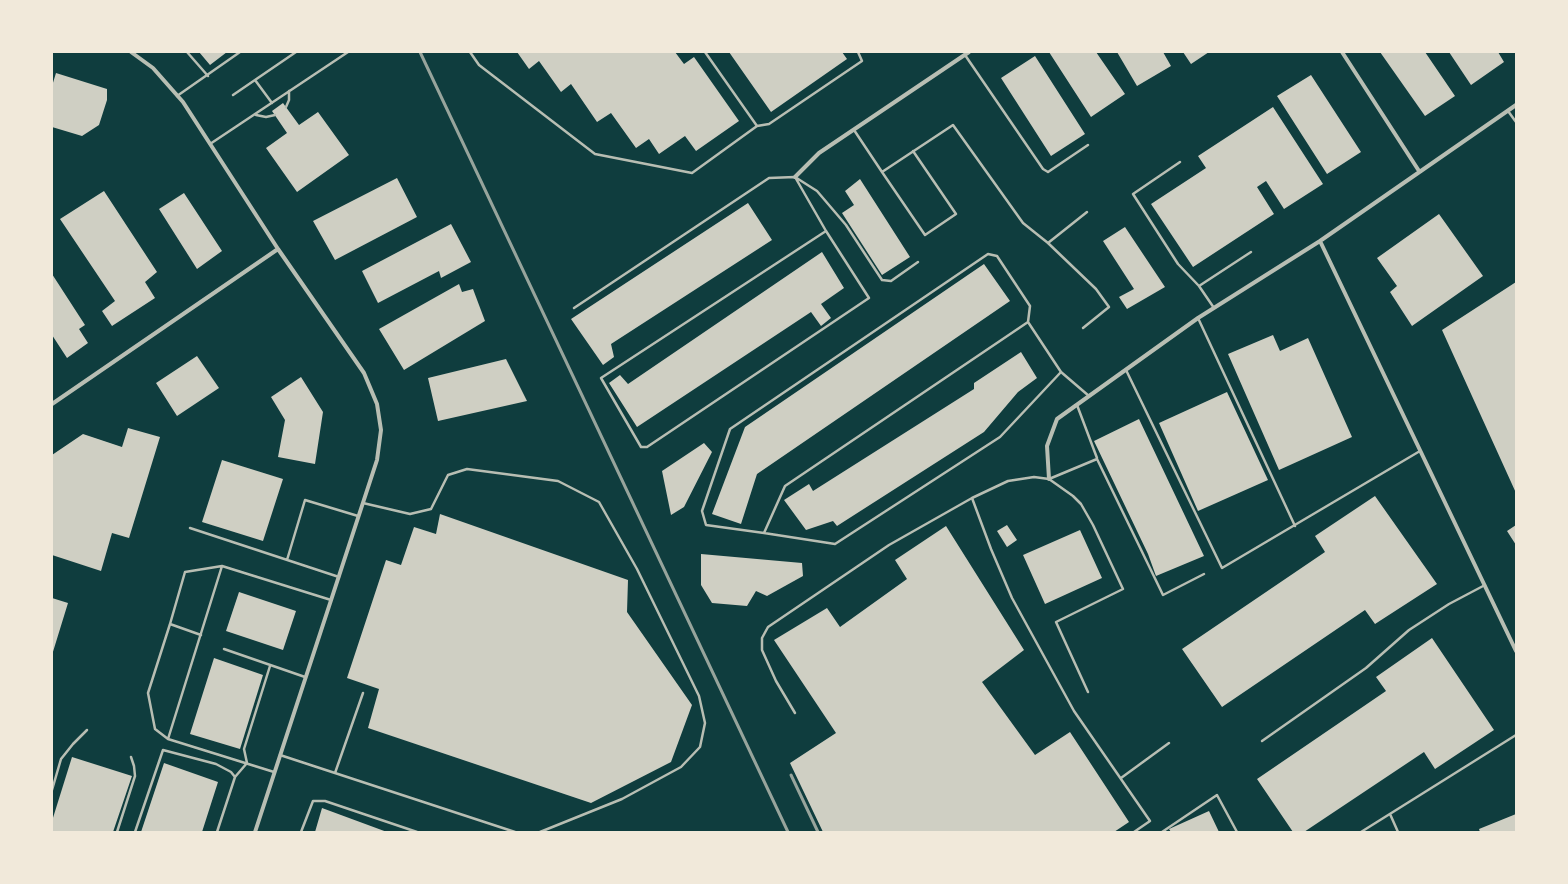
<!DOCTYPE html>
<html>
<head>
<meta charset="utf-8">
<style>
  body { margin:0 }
  #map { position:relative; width:1568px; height:884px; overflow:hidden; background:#0f3d3e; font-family:Karla,sans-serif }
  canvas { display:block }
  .frame { position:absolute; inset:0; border:53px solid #f1e9da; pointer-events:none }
</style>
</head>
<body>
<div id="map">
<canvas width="1568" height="884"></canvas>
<div class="frame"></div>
</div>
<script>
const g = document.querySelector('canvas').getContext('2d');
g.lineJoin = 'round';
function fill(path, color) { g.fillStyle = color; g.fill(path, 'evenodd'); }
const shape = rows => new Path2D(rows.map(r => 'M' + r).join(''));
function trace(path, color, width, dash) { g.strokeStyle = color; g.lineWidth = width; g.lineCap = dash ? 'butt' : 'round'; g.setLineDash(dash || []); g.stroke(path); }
fill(shape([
  [199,52,227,52,210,65],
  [517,52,675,52,684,64,694,57,739,121,696,151,685,136,659,154,649,139,636,148,611,113,597,122,571,84,561,92,539,61,529,69],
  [729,52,842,52,847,59,771,112],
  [1049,52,1096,52,1125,94,1091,117],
  [1117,52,1163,52,1171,66,1137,86],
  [1183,52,1209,52,1191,64],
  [1380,52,1425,52,1455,96,1425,116],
  [1449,52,1498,52,1504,62,1471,85],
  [1035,56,1085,134,1051,156,1001,78],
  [56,73,107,89,107,100,99,125,82,136,52,127,52,86],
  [1311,75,1361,152,1327,174,1277,96],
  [283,103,299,125,318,112,349,155,297,192,266,148,287,133,272,111],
  [1273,107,1323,184,1284,209,1266,181,1257,187,1274,214,1193,267,1151,204,1206,168,1198,156],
  [397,178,417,217,335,260,313,221],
  [860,179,910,257,882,275,842,213,854,205,845,191],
  [104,191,157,272,145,282,155,298,112,326,102,311,115,301,60,219],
  [184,193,222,251,197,269,159,209],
  [748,203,772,240,611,344,614,357,603,365,571,319],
  [1439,214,1483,276,1412,326,1390,292,1397,286,1377,258],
  [451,224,471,262,441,278,439,271,378,303,362,271],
  [1125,227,1165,287,1127,309,1119,297,1134,289,1103,241],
  [822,252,844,288,821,304,831,318,821,326,811,312,637,427,609,383,620,375,628,384],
  [984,264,1010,301,757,474,741,524,712,514,745,427],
  [52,274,85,325,79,329,88,343,67,358,52,335],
  [1516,282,1516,493,1442,330],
  [459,284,462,292,473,289,485,321,404,370,379,329],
  [1273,335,1280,351,1308,338,1352,437,1279,470,1228,354],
  [1021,352,1037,378,1018,392,984,432,837,526,833,521,806,530,784,500,809,484,813,491,974,389,974,383],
  [197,356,219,388,177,416,156,383],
  [506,359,527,401,438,421,428,378],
  [301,377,323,412,315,464,278,457,285,420,271,397],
  [1227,392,1268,480,1198,511,1159,423],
  [1139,419,1204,556,1156,576,1148,554,1094,441],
  [128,428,160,437,129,538,112,533,101,571,52,555,52,455,83,434,122,447],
  [704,443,712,452,684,507,671,515,662,471],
  [222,460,283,479,263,541,202,522],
  [1375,496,1437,584,1375,624,1365,610,1222,707,1182,649,1325,552,1315,536],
  [440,514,628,580,627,612,692,705,671,762,591,803,368,728,379,689,347,678,386,560,401,565,414,527,436,534],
  [1007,525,1017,540,1007,547,997,531],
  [1516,525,1516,545,1507,531],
  [946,526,1024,650,982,682,1035,755,1070,732,1129,822,1114,832,823,832,790,763,836,733,774,640,827,608,840,627,907,579,895,560],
  [1080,530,1102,578,1045,604,1023,555],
  [701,554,802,563,803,576,767,596,756,591,747,606,712,603,701,585],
  [239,592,296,611,283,650,226,631],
  [52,598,68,603,52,655],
  [1432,638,1494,730,1435,769,1424,752,1304,832,1293,832,1257,779,1386,691,1376,677],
  [214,658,263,675,240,749,190,734],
  [72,757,132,776,113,832,52,832,52,821],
  [164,763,218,782,202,832,141,832],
  [322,808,387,832,315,832],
  [1209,811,1219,832,1171,832,1169,829],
  [1516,814,1516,832,1480,832,1479,829]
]), '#cfcfc3');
trace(shape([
  [187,52,208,76],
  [470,52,479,65,595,154,692,173,757,126,705,52],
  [965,55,1043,169,1048,172,1088,145],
  [255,80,272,103],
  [233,95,296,52],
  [177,96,240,52],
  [286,107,289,100,289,91],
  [1508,111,1516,122],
  [256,115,266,117,275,115],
  [757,126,769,124,862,61,858,52],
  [854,130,882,172,953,125,1023,223,1048,243,1096,289,1109,307,1083,328],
  [210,144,348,52],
  [1180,162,1133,194,1178,264,1199,286],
  [882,172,925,235,956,214,913,151],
  [795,177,826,231,869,298,647,447,641,447,601,378,826,231],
  [1048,243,1087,212],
  [574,308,769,178,795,177,817,191,846,225,882,280,891,281,918,262],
  [1214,308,1199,286,1251,252],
  [1198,318,1295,526],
  [1126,370,1222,568,1420,451],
  [1061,372,1000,437,835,544,764,533,785,486,1028,322,1061,372,1089,396],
  [1077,405,1097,458],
  [1049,479,1073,496,1081,504,1093,525,1123,589,1056,622,1088,692],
  [972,498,991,549,1012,598,1074,711,1150,821,1134,832],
  [363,503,410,514,431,509,448,475,467,469,558,481,599,502,637,569,699,696,705,723,700,747,681,767,622,799,540,832],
  [190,528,339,577],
  [764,533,706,525,702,511,730,429,988,254,997,256,1030,306,1028,322],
  [287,560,305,500,358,516],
  [170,624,185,572,222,566],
  [224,649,305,677],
  [795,713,776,681,762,650,762,638,768,627,889,545,972,498,1008,481,1034,477,1049,479,1097,459,1163,595,1204,574],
  [168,739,155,729,148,693,170,624,201,635],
  [1262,741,1366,668,1409,630,1449,604,1485,585],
  [280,755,515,832],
  [274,772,168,739,222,566,331,600],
  [335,773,363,693],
  [1121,778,1169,743],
  [52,790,61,759,73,744,87,730],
  [1390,814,1398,832],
  [117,832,135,776,134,766,131,757],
  [135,832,163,750,216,764,231,772,235,777],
  [217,832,235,777,247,763,244,749,270,666],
  [301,832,313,801,325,801,417,832],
  [1162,832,1217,795,1237,832],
  [1361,832,1516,735]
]), '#b8beb3', 2.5);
trace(shape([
  [131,52,153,68,183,102,278,249,364,373,377,404,381,430,377,460,255,832],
  [1342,52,1419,171],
  [795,177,819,153,969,52],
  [1320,241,1516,651],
  [52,404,278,249],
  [1049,479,1047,446,1057,419,1198,318,1320,241,1516,105]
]), '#b8beb3', 4);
trace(shape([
  [420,52,788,832],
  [791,775,818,832]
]), '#97a49c', 3);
</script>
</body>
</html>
